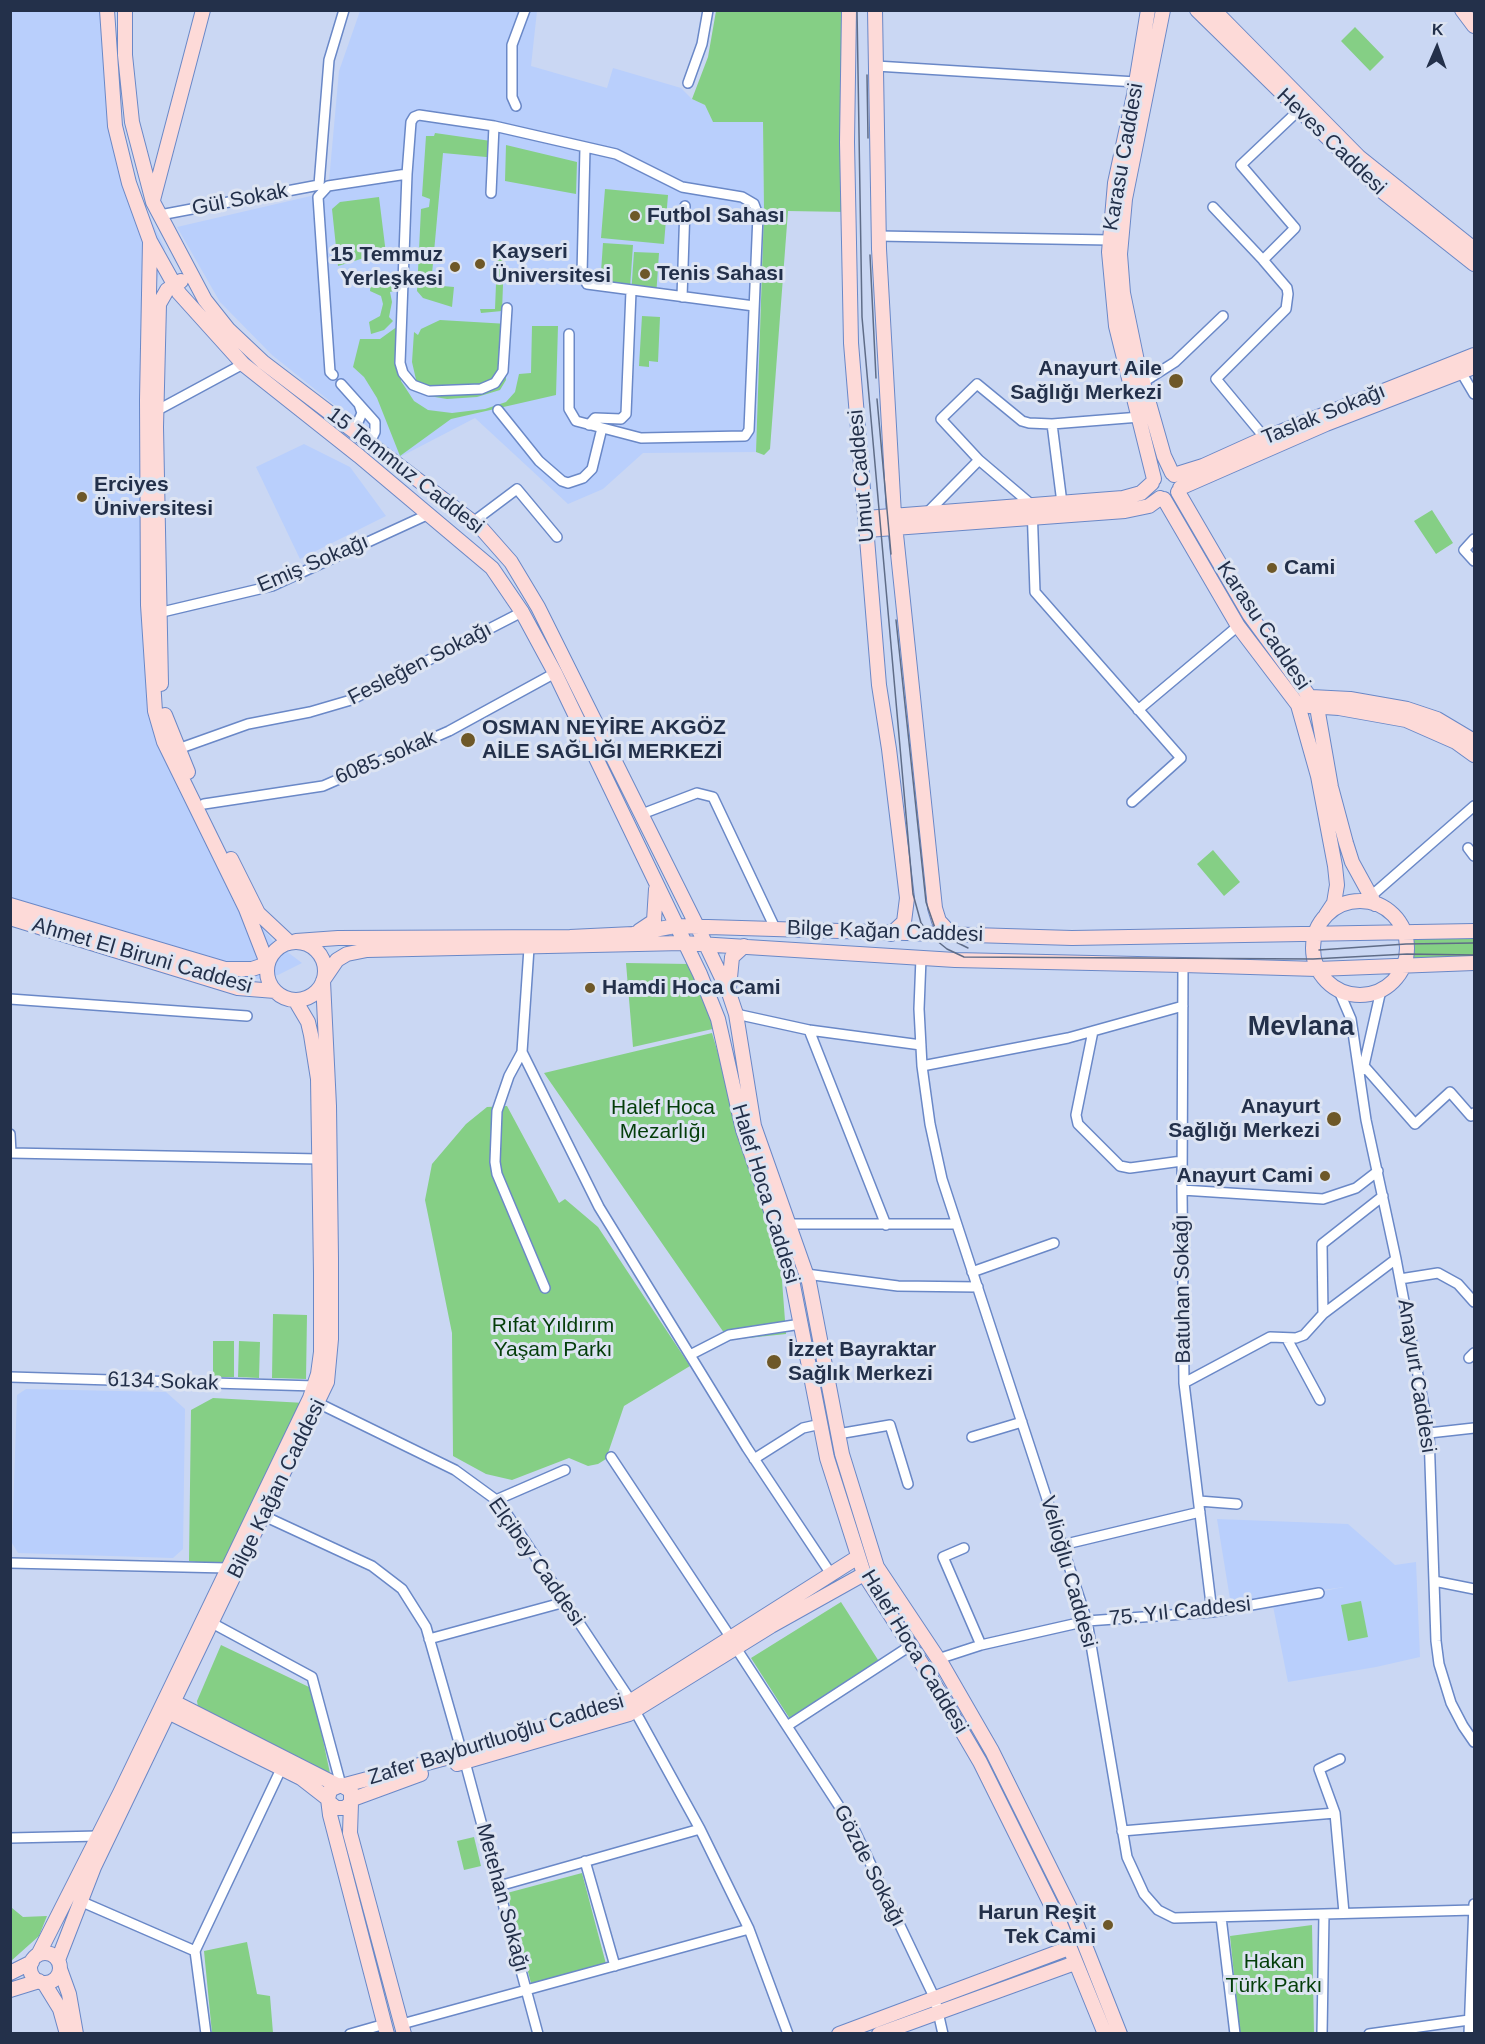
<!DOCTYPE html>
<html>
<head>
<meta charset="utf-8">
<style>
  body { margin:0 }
  #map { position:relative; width:1485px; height:2044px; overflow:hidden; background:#cad7f3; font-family:Arial,sans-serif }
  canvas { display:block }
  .frame { position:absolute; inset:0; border:12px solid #23304a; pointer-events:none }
  .north { position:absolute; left:1407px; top:18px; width:60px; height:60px; -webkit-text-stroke:4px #dde4f2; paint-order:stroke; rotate:2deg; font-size:16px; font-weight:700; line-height:24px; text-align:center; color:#23304a }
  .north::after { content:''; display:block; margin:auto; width:21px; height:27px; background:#23304a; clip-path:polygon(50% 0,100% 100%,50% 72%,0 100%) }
</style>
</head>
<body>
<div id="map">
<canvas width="1485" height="2044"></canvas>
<div class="frame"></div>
<div class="north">K</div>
</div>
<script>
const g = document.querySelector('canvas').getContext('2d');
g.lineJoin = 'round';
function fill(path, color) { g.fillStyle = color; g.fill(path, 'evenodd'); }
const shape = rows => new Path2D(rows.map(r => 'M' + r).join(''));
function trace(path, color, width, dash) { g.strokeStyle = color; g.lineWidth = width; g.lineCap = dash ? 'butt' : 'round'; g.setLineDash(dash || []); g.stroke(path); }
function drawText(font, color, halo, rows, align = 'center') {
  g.font = font + ' Arial,sans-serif'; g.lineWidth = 6; g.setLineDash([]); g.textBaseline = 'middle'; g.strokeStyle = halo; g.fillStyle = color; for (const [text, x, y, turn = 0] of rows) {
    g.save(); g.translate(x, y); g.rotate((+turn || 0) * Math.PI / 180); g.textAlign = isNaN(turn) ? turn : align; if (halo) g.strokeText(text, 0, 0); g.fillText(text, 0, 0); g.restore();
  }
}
fill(shape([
  [10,11,114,11,122,127,131,170,143,204,165,248,156,286,156,674,164,729,253,915,273,941,302,963,278,975,259,979,229,976,11,910],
  [360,11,537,11,531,66,607,88,613,68,681,88,692,99,705,105,713,122,763,122,764,211,756,452,643,453,603,489,568,504,475,418,400,457,272,355,220,302,177,227,328,192,339,71],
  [304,444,350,467,386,516,300,559,256,467],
  [26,1389,166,1392,185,1409,183,1549,173,1558,18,1553,12,1543,17,1395],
  [1217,1519,1348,1524,1395,1565,1416,1562,1420,1657,1376,1667,1288,1682,1272,1601,1344,1587,1236,1602,1230,1599]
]), '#b9cffc');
fill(shape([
  [716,11,844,11,847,212,788,211,770,449,764,455,756,452,764,211,763,122,713,122,705,105,692,99,708,57],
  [1355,27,1384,57,1370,71,1341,41],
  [435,133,491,141,497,158,443,153,431,285,454,287,452,307,423,298,417,291,421,209,429,207,430,199,422,196,426,136,434,136],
  [506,145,577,162,576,194,505,181],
  [605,189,668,195,664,244,601,238],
  [379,197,387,262,364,258,338,266,332,209,340,202],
  [603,243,633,245,630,288,600,286],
  [634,252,659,253,656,297,631,295],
  [497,259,504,259,502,311,481,313,480,309,495,309],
  [372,274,388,282,394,291,390,292,392,302,389,317,393,321,384,330,371,334,369,322,380,316,383,304,381,296,370,291],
  [642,316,660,317,658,362,649,361,649,367,639,366],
  [440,320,508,324,506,380,500,390,477,397,447,399,429,396,417,384,412,362,414,332,418,335,421,329],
  [398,326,401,381,414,401,428,410,452,413,485,409,506,402,515,392,519,374,531,373,532,326,558,326,556,395,451,419,400,456,377,398,364,377,353,367,360,339,380,339],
  [1432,510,1453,543,1436,554,1414,521],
  [1213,850,1240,882,1224,896,1197,864],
  [1413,934,1474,936,1474,958,1414,959],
  [626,963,689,964,717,1028,633,1047],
  [712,1033,781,1267,786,1334,729,1340,544,1073],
  [507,1106,559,1203,565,1199,598,1227,690,1366,624,1406,606,1459,598,1464,588,1466,569,1458,512,1480,486,1474,453,1456,452,1333,425,1200,432,1164,466,1124,487,1107],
  [273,1314,307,1315,306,1379,272,1378],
  [213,1341,234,1341,234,1377,213,1377],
  [239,1341,260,1342,259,1378,238,1377],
  [213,1398,305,1403,225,1566,189,1561,191,1410],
  [1361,1601,1368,1637,1348,1641,1341,1605],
  [841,1602,880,1663,790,1719,751,1658],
  [221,1645,309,1687,316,1707,331,1778,199,1713,197,1701],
  [474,1837,481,1866,464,1870,457,1841],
  [582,1873,606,1964,531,1983,507,1893],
  [11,1902,12,1908,23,1917,47,1916,39,1936,11,1961],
  [1312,1925,1314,2033,1240,2033,1230,1936],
  [247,1942,257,1994,270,1996,273,2033,212,2033,204,1951]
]), '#85cf85');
const street = shape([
  [876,66,1136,82],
  [688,83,702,44,708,10],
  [516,106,512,97,512,45,525,10],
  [585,148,582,274,587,284,754,306],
  [407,174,411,122,414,117,419,115,494,126,616,154,682,187,742,197,754,204,758,215,749,430,745,436,641,438,576,421,569,409,569,334],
  [491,193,494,126],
  [1213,207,1263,260,1287,288,1288,294,1286,309,1216,379,1265,438],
  [160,215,319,185,329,60,344,10],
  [878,236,1110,240],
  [1263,260,1295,228,1241,165,1298,111],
  [682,297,685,206],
  [1461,372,1474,394],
  [333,375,330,372,318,197,328,186,407,174,400,363,403,373,413,385,429,391,481,389,495,383,503,371,507,308],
  [1142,383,1175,362,1223,316],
  [341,384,375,422,375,432,370,442],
  [498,410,539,461,562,481,568,483,583,478,592,469,602,428],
  [156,411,243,364],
  [1052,424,1062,503],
  [589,425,595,418,621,419,626,414,631,291],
  [354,431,362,413,359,404],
  [927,513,979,460],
  [473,522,517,489,557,537],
  [1474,539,1464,550,1474,561],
  [158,613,272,586,429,514],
  [1138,710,1238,626],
  [178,749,248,724,310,712,351,700,522,612],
  [1132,802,1181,758,1035,592,1032,505,979,460,941,419,977,384,1022,421,1029,423,1052,424,1140,417],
  [204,804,323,786,449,731,555,673],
  [642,814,697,793,713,797,775,928],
  [1468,848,1474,856],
  [1370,897,1474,806],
  [529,948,522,1052,599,1207,747,1448,831,1574],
  [921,958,919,1009,922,1066,930,1124,942,1179,1087,1621,1127,1857,1144,1894,1158,1910,1174,1918,1474,1910],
  [1183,965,1182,1190,1184,1383,1212,1612],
  [1339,991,1351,1019,1366,1120,1396,1259,1429,1433,1436,1641,1439,1664,1451,1703,1463,1726,1474,1742],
  [10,999,247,1016],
  [736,1014,809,1030,921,1045],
  [809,1030,886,1225],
  [1093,1031,1076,1115,1078,1124,1120,1166,1130,1168,1182,1161],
  [522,1052,509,1076,497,1111,495,1162,497,1174,545,1288],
  [922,1066,1068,1038,1183,1006],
  [1364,1066,1415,1124,1450,1092,1471,1116,1474,1113],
  [1363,1070,1381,990],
  [10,1134,11,1153],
  [10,1153,320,1159],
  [1182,1190,1323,1199,1356,1188,1378,1171],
  [790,1224,955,1224],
  [972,1272,1054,1243],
  [806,1274,898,1286,978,1287],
  [1400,1279,1438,1273,1458,1284,1474,1302],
  [1323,1314,1322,1244,1383,1196],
  [1287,1339,1320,1400],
  [690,1355,729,1335,801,1324],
  [1469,1358,1474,1353],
  [10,1377,315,1386],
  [1184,1383,1270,1337,1296,1338,1304,1335,1323,1314,1396,1259],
  [318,1403,455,1470,499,1502,631,1701],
  [1429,1433,1474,1428],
  [838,1434,890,1425,908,1484],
  [972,1437,1022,1422],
  [611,1457,731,1638],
  [754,1459,803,1428,821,1424],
  [496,1500,565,1470],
  [1199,1501,1237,1504],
  [264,1516,372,1566,402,1589,426,1627,462,1753],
  [1062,1545,1200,1512],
  [964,1548,943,1557,981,1645],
  [10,1563,227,1568],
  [1434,1581,1474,1589],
  [212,1623,312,1677,341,1785],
  [429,1639,565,1602],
  [736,1648,854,1829,935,1999,943,2034],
  [938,1659,981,1645,1087,1621,1212,1612,1319,1593],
  [635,1711,700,1829,749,1929,788,2034],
  [787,1726,910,1646],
  [1340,1759,1319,1769,1335,1813,1344,1913],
  [465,1762,538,2034],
  [1122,1831,1335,1813],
  [10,1838,99,1836],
  [585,1861,615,1966],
  [499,1886,700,1829],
  [80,1901,195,1951],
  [1221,1917,1235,2034],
  [402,2024,749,1929],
  [206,2034,195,1951,281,1769],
  [350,2034,385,2024],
  [1322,2034,1324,1914],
  [1369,2034,1469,2020],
  [1469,2034,1474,1904]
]);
const secondary = shape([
  [107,10,115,126,129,183,150,241,179,293,243,364,359,456,492,568,522,612,555,673,700,974,718,1019,743,1130,778,1231,793,1285,827,1458,864,1574,929,1675,980,1762,1058,1919,1105,2034],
  [125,10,125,55,132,122,153,202,205,300,228,329,263,362,481,528,511,562,538,607,697,926,729,993,736,1014,754,1126,809,1282,842,1454,877,1567,943,1666,992,1751,1071,1910,1120,2034],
  [849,10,847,142,851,343,879,685,889,749,907,898,904,922,891,934],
  [875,10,879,249,894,515,935,908,939,921,951,934],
  [1148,10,1134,95,1115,183,1109,252,1116,326,1154,479],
  [1163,10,1125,199,1120,254,1123,293,1137,361,1164,456,1172,473],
  [1197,10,1383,192,1474,264],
  [1214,10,1359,157,1474,249],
  [1462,10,1474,26],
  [153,200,203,10],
  [150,241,147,400,148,605,155,711,164,742,246,909,267,963],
  [1174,475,1203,466,1265,438,1474,355],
  [1180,488,1326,424,1474,367],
  [1178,492,1249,614,1317,707,1331,787,1346,843,1352,862,1375,904],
  [1164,499,1238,626,1298,705,1318,776,1335,866,1337,885,1334,903,1326,915],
  [866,518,1123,498,1141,493,1152,483],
  [867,530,1125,511,1149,506,1160,498],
  [161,684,156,427,159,304,167,290,181,281],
  [1306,700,1311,697,1350,699,1407,709,1437,719,1474,741],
  [1309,706,1339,708,1406,720,1456,742,1474,755],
  [165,715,188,772],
  [231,859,258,913,289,942],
  '1313 948a47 47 0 1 1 94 0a47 47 0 1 1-94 0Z',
  [10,905,225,969,252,969,267,964],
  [10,918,238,988,275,991],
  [639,931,654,921,656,889],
  [296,941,338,938,570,937,633,934,675,926,1072,938,1474,931],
  '267 971a29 29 0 1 1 58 0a29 29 0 1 1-58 0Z',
  [324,979,337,960,347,954,367,950,683,943,955,960,1183,965,1317,969,1474,963],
  [729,988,732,957,744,946],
  [168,1699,337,1785],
  [162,1709,301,1778,328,1799],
  [457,1764,629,1714,771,1626,864,1574],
  [345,1785,442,1759,631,1701,858,1557],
  [353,1799,421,1774],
  [330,1803,336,1808,345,1808,351,1803,351,1791,341,1785,330,1790,328,1799,330,1815,387,2034],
  [351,1803,350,1833,404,2034],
  '30 1968a15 15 0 1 1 30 0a15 15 0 1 1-30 0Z',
  [38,1955,120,1793,310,1398,318,1374,321,1352,321,1273,318,1079,311,1035,308,1022,295,1000],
  [58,1960,94,1867,327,1382,331,1339,331,1258,329,1106,323,981],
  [60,1969,69,1994,76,2034],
  [10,1973,32,1962],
  [44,1983,60,2009,67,2034],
  [10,1990,39,1981],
  [839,2034,1069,1948],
  [879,2034,1075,1963]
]);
trace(street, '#6a88c7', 12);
trace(secondary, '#6a88c7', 16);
trace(street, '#fff', 9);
trace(secondary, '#fddad8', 14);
trace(shape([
  [857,10,862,317,913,894,921,923,931,936,947,949,964,957,1313,959,1407,954,1474,955],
  [867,75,868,138],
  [870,255,876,378],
  [877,399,891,554],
  [896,620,926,902,935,928,944,936,968,948],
  [1319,950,1406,944,1474,943]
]), '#5f6c87', 1.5);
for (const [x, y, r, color] of [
  [635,216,6,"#6e5828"],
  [480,264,6,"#6e5828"],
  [455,267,6,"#6e5828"],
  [645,274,6,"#6e5828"],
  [1176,381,8,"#6e5828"],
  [82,497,6,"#6e5828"],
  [1272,568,6,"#6e5828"],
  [468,740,8,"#6e5828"],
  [590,988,6,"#6e5828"],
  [1334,1119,8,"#6e5828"],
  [1325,1176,6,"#6e5828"],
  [774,1362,8,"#6e5828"],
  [1108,1925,6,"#6e5828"]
]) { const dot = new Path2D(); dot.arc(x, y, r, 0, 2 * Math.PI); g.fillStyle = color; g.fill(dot); trace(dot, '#dde4f2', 2); }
drawText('21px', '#23304a', '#dde4f2', [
  ["Heves Caddesi",1331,142,44],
  ["Karasu Caddesi",1124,157,-80],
  ["Gül Sokak",240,200,-11],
  ["Taslak Sokağı",1324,415,-22],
  ["15 Temmuz Caddesi",405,471,38],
  ["Umut Caddesi",862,476,-95],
  ["Emiş Sokağı",313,564,-23],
  ["Karasu Caddesi",1263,626,56],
  ["Fesleğen Sokağı",420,664,-27],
  ["6085.sokak",386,758,-23],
  ["Bilge Kağan Caddesi",885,932,2],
  ["Ahmet El Biruni Caddesi",142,956,16],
  ["Halef Hoca Caddesi",765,1194,73],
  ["Batuhan Sokağı",1183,1289,-91],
  ["Anayurt Caddesi",1416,1376,81],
  ["6134 Sokak",163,1382,2],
  ["Bilge Kağan Caddesi",277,1489,-64],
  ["Elçibey Caddesi",536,1562,55],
  ["Velioğlu Caddesi",1068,1572,74],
  ["75. Yıl Caddesi",1180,1612,-6],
  ["Halef Hoca Caddesi",914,1652,59],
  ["Zafer Bayburtluoğlu Caddesi",496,1740,-17],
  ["Gözde Sokağı",869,1866,63],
  ["Metehan Sokağı",502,1898,75]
]);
drawText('bold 21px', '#23304a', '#dde4f2', [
  ["Futbol Sahası",647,216],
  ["Kayseri",492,252],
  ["Üniversitesi",492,276],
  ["15 Temmuz",443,255,"right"],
  ["Yerleşkesi",443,279,"right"],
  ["Tenis Sahası",657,274],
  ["Anayurt Aile",1162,369,"right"],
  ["Sağlığı Merkezi",1162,393,"right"],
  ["Erciyes",94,485],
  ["Üniversitesi",94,509],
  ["Cami",1284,568],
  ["OSMAN NEYİRE AKGÖZ",482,728],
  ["AİLE SAĞLIĞI MERKEZİ",482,752],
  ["Hamdi Hoca Cami",602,988],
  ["Anayurt",1320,1107,"right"],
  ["Sağlığı Merkezi",1320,1131,"right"],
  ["Anayurt Cami",1313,1176,"right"],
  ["İzzet Bayraktar",788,1350],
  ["Sağlık Merkezi",788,1374],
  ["Harun Reşit",1096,1913,"right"],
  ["Tek Cami",1096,1937,"right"]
], 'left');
drawText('21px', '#043e0a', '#dde4f2', [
  ["Halef Hoca",663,1108],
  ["Mezarlığı",663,1132],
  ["Rıfat Yıldırım",553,1326],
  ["Yaşam Parkı",553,1350],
  ["Hakan",1274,1962],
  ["Türk Parkı",1274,1986]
]);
drawText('bold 27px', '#23304a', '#dde4f2', [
  ["Mevlana",1301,1028]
]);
</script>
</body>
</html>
